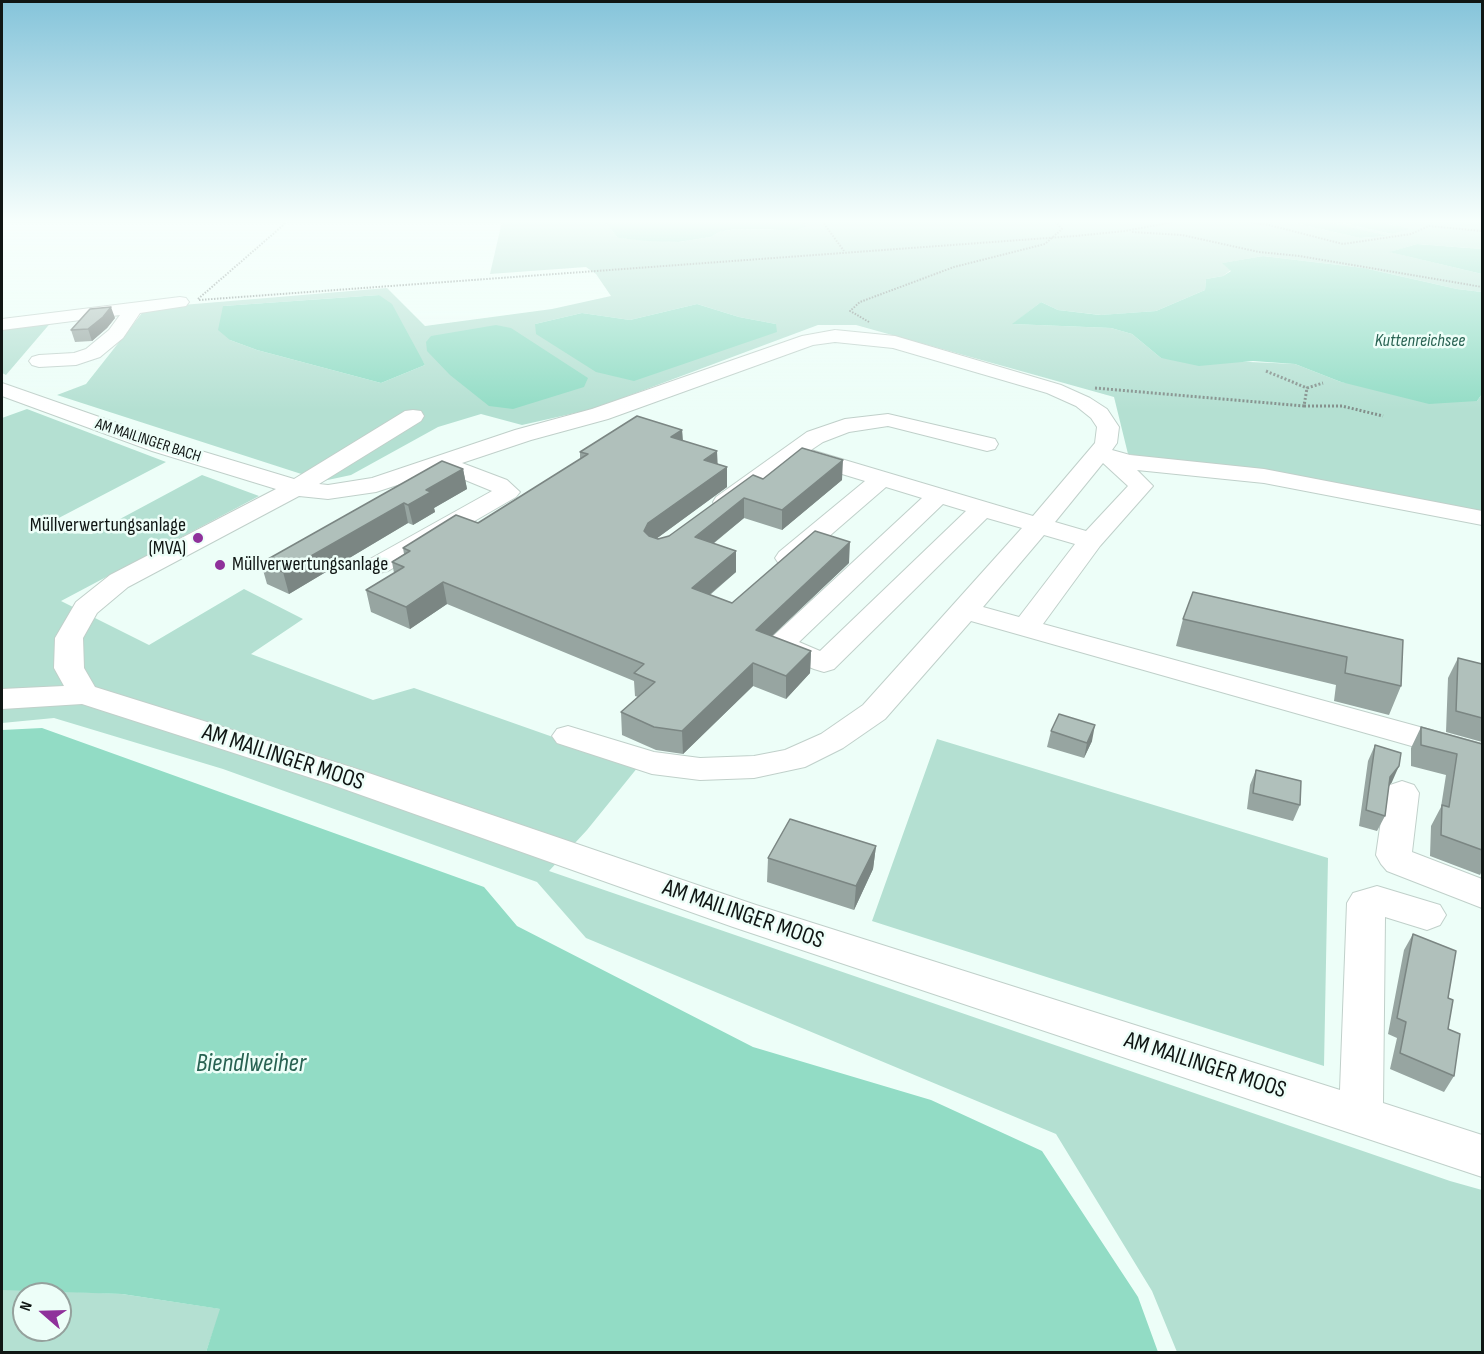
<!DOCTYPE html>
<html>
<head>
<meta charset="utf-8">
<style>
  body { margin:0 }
  #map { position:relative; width:1484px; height:1354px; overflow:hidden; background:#edfef8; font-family:"Sofia Sans Condensed",sans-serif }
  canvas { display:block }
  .frame { position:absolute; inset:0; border:3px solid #101614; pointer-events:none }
  .north { position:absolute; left:12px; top:1282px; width:60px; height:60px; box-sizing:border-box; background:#edfef8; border:2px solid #95a19d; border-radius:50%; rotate:290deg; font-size:16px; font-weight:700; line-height:24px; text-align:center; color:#101614 }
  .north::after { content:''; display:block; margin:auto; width:21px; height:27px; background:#8f319b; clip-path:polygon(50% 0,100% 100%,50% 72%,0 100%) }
</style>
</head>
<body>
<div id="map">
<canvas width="1484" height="1354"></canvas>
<div class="frame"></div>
<div class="north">N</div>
</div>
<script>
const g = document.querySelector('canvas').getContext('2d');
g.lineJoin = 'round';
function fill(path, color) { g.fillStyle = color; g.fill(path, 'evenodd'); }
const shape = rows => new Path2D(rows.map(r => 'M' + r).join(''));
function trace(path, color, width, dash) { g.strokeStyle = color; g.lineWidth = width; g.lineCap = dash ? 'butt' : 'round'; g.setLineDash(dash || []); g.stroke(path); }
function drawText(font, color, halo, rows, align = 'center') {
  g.font = font + ' "Sofia Sans Condensed",sans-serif'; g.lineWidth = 5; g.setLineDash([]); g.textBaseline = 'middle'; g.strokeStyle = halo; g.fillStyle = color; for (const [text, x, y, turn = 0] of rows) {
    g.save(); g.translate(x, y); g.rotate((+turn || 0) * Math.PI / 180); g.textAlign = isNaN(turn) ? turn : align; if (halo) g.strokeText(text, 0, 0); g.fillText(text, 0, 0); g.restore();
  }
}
fill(shape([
  [502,221,604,221,618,238,679,242,711,237,719,232,736,229,771,230,806,226,804,221,1286,221,1360,238,1386,236,1323,221,1333,221,1392,234,1409,229,1376,221,1482,221,1482,249,1417,244,1390,252,1482,274,1482,292,1457,289,1364,268,1263,256,1223,263,1231,270,1223,276,1206,279,1205,290,1156,311,1101,315,1058,310,1041,302,1013,324,1111,328,1132,334,1161,358,1295,364,1341,382,1477,401,1482,394,1482,516,1128,454,1114,397,856,325,818,325,593,409,522,425,481,414,438,427,351,475,323,481,57,395,86,384,146,308,387,288,425,326,552,309,611,296,596,274,586,267,490,274],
  [379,295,425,365,381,383,257,350,230,340,223,306],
  [697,304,739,317,776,324,535,324,582,313,630,320],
  [53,320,6,375,2,373,2,327],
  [27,409,166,462,53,521,65,533,92,534,202,475,259,496,61,601,149,645,244,589,303,619,251,654,373,700,414,688,638,767,587,830,549,871,1450,1181,1482,1190,1482,1352,1177,1352,1152,1291,1056,1134,586,938,537,882,223,769,54,718,2,723,2,418],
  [937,739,1328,858,1324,1066,872,921],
  [9,1289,122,1294,221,1309,206,1352,2,1352,2,1290],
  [24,1294,60,1294,60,1330,24,1330]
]), '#b4e0d2');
fill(shape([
  [604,221,804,221,806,226,796,230,736,229,719,232,711,237,679,242,647,241,618,238],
  [1286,221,1323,221,1388,236,1360,238],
  [1333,221,1376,221,1410,229,1392,234],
  [1417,244,1482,249,1482,274,1389,252],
  [1263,256,1364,268,1457,289,1482,292,1482,394,1477,401,1429,404,1341,382,1295,364,1253,361,1199,366,1161,358,1132,334,1111,328,1012,324,1041,302,1058,310,1100,315,1156,311,1205,290,1206,279,1223,276,1231,271,1222,263],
  [379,295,392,304,425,365,381,383,257,350,230,340,218,330,223,306],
  [697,304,739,317,776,324,777,332,634,381,596,372,536,334,535,324,582,313,630,320],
  [496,325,511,328,588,378,584,387,513,409,489,406,450,375,427,351,426,342,431,336],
  [42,728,484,887,517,926,753,1047,931,1100,1042,1151,1138,1297,1158,1352,206,1352,220,1309,122,1294,2,1290,2,730]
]), '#92dcc5');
const minor = shape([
  [180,297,186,298,189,302,186,306,140,313,123,338,100,357,76,365,39,367,32,365,29,361,32,357,39,355,74,353,86,349,109,330,120,315,2,330,2,319,180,297],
  [835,330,895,336,1061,385,1090,398,1107,409,1119,427,1117,443,1112,450,1130,455,1264,469,1482,511,1482,525,1264,483,1137,470,1153,486,1100,546,1043,624,1482,744,1482,766,971,621,885,719,843,748,805,767,754,778,700,780,652,774,557,743,552,736,557,729,568,726,654,752,700,758,754,756,785,750,821,734,863,705,1022,528,987,518,834,669,824,672,814,669,770,651,766,645,770,639,922,498,886,487,797,564,788,566,779,564,775,558,779,552,865,481,796,460,734,507,725,509,716,507,713,502,716,497,807,432,845,419,888,414,995,439,998,444,995,449,987,451,888,426,849,432,823,442,811,450,1033,516,1095,443,1097,427,1091,418,1076,406,1047,393,893,348,835,342,813,345,608,419,531,440,462,463,507,480,520,492,516,497,388,571,379,573,370,571,366,565,370,559,492,491,453,475,449,470,452,467,376,492,328,499,299,496,128,587,97,613,83,638,84,668,95,687,354,768,756,905,1340,1090,1347,903,1353,893,1377,886,1440,905,1446,915,1440,925,1427,930,1385,917,1383,1103,1482,1135,1482,1177,733,927,330,784,82,704,2,709,2,689,64,686,54,668,55,638,76,602,110,575,276,489,152,451,2,396,2,383,168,441,294,479,405,411,413,410,421,411,424,416,421,421,319,484,328,485,372,478,515,430,592,409,802,336,835,330],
  [1103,463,1128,486,1086,531,1055,522,1103,463],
  [943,504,966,511,820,651,799,642,943,504],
  [1044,535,1075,544,1019,617,983,607,1044,535],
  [1402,781,1414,785,1419,793,1412,852,1482,879,1482,908,1387,871,1381,864,1376,855,1385,793,1390,785,1402,781]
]);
trace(minor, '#c0d0ca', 2);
trace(shape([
  [822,221,844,251],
  [1242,221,1269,225,1343,244,1411,234,1429,226,1482,231],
  [1132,232,1182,235,1259,252,1300,256,1482,287],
  [198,299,288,221],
  [199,300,1075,236,1125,231,1178,221],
  [869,322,850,311,860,302,954,267,1045,244,1062,229,1055,221]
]), '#838f8b', 2, [1.5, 1.5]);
trace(shape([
  [1266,371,1307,388],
  [1095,388,1304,406,1307,388,1323,383],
  [1304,406,1342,406,1383,416]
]), '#838f8b', 3, [2, 2]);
fill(minor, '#fff');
fill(shape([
  [115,318,107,328,92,341,75,342,71,330],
  [682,430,683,440,718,464,727,487,656,539,658,539,669,536,763,479,842,480,782,530,744,518,713,544,736,551,736,572,710,595,732,603,849,563,772,636,811,651,810,673,786,699,753,686,683,754,656,750,622,735,621,712,638,697,635,696,634,681,447,604,410,629,371,612,366,590,394,573,392,562,404,554,403,548,478,523,580,459,580,452],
  [463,469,467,489,434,508,435,512,413,525,408,523,289,594,267,584,261,563],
  [1183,619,1403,640,1401,686,1389,715,1334,701,1336,685,1176,646],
  [1458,658,1482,664,1482,742,1446,732,1448,678],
  [1421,727,1482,744,1482,871,1480,875,1430,856,1431,826,1441,807,1446,775,1411,766,1411,748],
  [1051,731,1092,741,1084,758,1047,747],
  [1375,745,1392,782,1389,786,1385,816,1377,831,1359,826,1368,761],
  [1256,770,1300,805,1293,821,1247,809,1250,785],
  [876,846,873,869,854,910,767,882,768,858],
  [1413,934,1448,998,1448,1029,1454,1076,1444,1092,1390,1069,1397,1038,1388,1034,1404,950]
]), '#97a5a1');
fill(shape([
  [111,307,115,318,107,328,92,341,88,329],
  [682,430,683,449,671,437],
  [717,451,718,470,704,460],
  [843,460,842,480,782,530,782,510],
  [727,467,727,487,649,544,644,531,648,523],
  [463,469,467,489,434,508,435,512,413,525,408,505,426,490],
  [744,498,744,518,695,558,695,537],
  [404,503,408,523,289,594,283,572],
  [850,542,849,563,755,652,756,630],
  [736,551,736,572,692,609,692,588],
  [443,582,447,604,410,629,406,607],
  [811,651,810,673,786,699,786,676],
  [753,663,753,686,683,754,682,731],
  [1095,725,1092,741,1084,758,1087,743],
  [1399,766,1392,782,1383,793,1390,777],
  [876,846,873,869,854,910,856,886]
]), '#7b8683');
const building = shape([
  [111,307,103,317,88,329,71,330,90,309,111,307],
  [637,416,682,430,671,437,717,451,704,460,727,467,648,523,644,531,649,536,658,539,669,536,753,475,763,479,802,448,843,460,782,510,744,498,695,537,736,551,692,588,732,603,815,531,850,542,756,630,811,651,786,676,753,663,682,731,654,727,621,712,655,682,634,673,644,664,443,582,406,607,366,590,404,567,392,562,410,551,403,548,456,515,478,523,588,454,580,452,637,416],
  [442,461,463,469,426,490,431,492,408,505,404,503,283,572,261,563,442,461],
  [1193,592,1403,640,1401,686,1345,673,1347,657,1183,619,1193,592],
  [1458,658,1482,664,1482,718,1456,711,1458,658],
  [1059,714,1095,725,1087,743,1051,731,1059,714],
  [1421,727,1482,744,1482,850,1441,835,1442,805,1449,807,1457,754,1421,745,1421,727],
  [1375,745,1401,753,1399,766,1390,777,1385,816,1366,810,1375,745],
  [1256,770,1301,781,1300,805,1253,793,1256,770],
  [790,819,876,846,856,886,768,858,790,819],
  [1413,934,1456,951,1448,998,1453,1000,1448,1029,1460,1034,1454,1076,1400,1053,1406,1022,1397,1018,1413,934]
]);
fill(building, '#b0c0bb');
trace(building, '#7b8683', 1.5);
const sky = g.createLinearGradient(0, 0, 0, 410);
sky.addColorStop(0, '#85c4da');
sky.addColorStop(0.54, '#f7fffc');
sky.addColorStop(1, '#f7fffc00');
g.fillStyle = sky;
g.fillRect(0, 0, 1484, 410);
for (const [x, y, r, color] of [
  [198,538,6,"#8f319b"],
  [220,565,6,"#8f319b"]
]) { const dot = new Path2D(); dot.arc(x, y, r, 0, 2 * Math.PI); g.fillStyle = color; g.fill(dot); trace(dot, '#edfef8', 2); }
drawText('16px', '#101614', '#edfef8', [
  ["AM MAILINGER BACH",148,441,18]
]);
drawText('italic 18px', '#286252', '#edfef8', [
  ["Kuttenreichsee",1420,341]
]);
drawText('20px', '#101614', '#edfef8', [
  ["Müllverwertungsanlage",186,526],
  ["(MVA)",186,549],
  ["Müllverwertungsanlage",232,565,"left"]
], 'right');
drawText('24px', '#101614', '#edfef8', [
  ["AM MAILINGER MOOS",283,758,18],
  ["AM MAILINGER MOOS",743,915,19],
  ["AM MAILINGER MOOS",1205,1066,18]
]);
drawText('italic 26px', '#286252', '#edfef8', [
  ["Biendlweiher",251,1064]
]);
</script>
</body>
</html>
